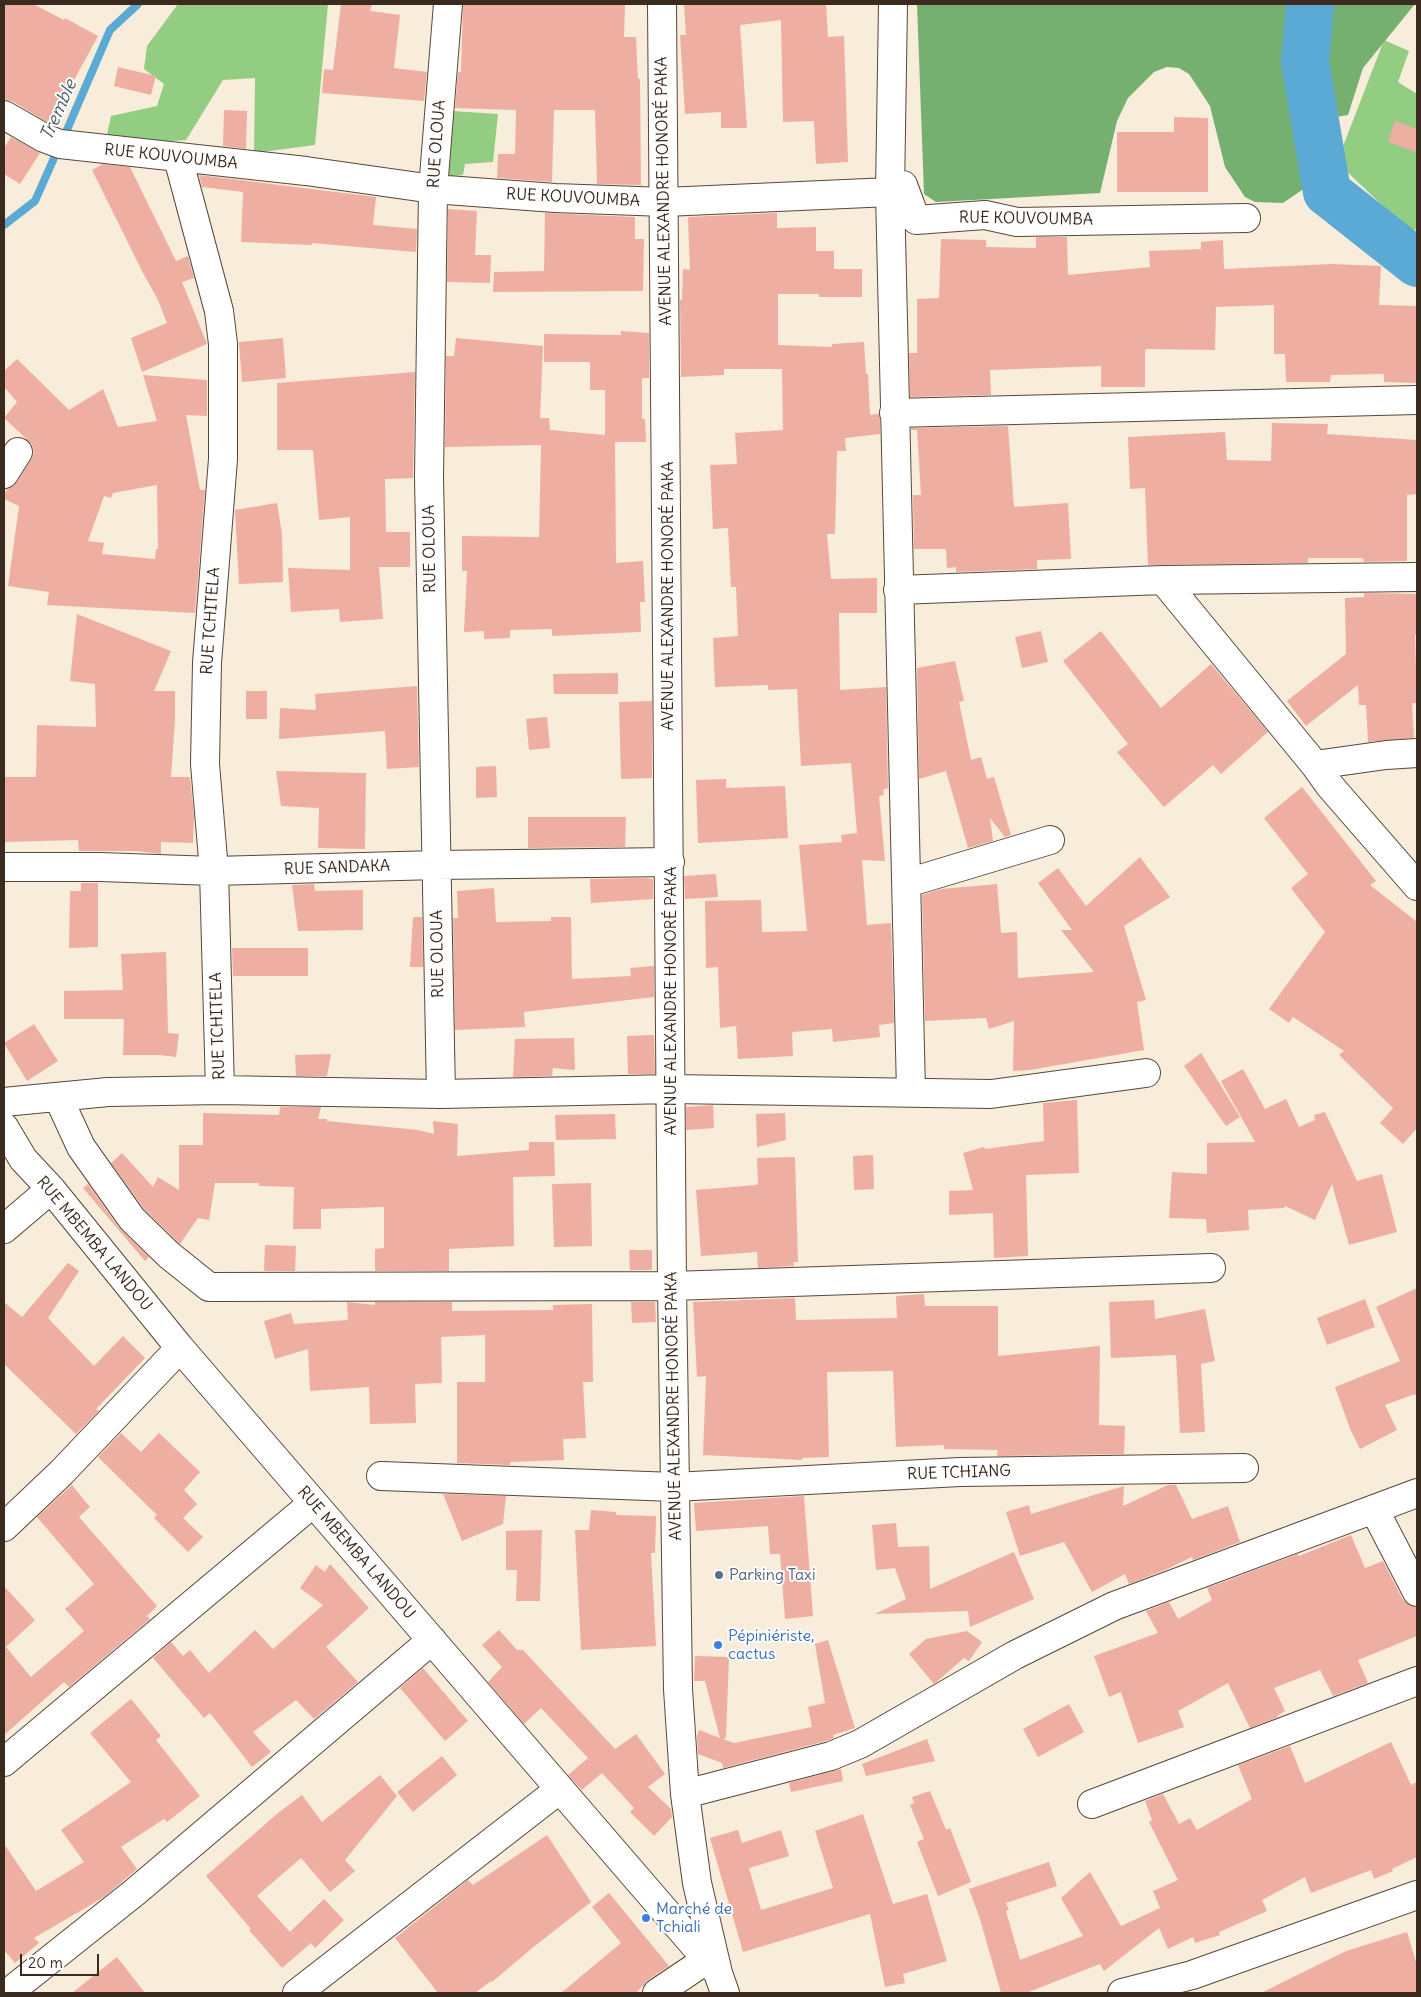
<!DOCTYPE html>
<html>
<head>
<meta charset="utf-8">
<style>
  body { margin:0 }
  #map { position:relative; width:1421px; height:1997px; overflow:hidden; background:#f8ecdb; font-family:Delius,sans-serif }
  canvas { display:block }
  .frame { position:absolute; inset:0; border:5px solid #3b2a1e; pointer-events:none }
  .scale { position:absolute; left:20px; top:1954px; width:79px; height:22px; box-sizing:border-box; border:2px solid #3b2a1e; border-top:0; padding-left:6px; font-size:15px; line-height:18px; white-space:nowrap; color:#3b2a1e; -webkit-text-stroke:4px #fff; paint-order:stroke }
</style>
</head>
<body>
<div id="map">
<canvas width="1421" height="1997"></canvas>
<div class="frame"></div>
<div class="scale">20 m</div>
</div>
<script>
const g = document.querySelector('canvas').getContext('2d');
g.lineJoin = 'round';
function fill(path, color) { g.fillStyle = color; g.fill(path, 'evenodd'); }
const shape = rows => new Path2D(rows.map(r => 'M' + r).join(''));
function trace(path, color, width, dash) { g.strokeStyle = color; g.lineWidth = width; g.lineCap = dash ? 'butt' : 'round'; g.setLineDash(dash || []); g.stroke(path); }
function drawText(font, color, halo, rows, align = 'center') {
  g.font = font + ' Delius,sans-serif'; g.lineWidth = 4; g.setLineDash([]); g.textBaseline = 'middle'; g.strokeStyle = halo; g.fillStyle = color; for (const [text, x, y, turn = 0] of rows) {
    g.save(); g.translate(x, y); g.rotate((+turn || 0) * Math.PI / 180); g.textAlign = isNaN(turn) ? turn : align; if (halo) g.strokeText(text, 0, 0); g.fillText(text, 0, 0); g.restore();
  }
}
fill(shape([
  [178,4,328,4,315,145,254,153,255,78,223,80,186,140,129,144,106,139,111,116,157,106,164,84,144,69,147,46],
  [1384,40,1409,51,1398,82,1417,94,1417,228,1411,233,1337,162],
  [452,111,498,114,493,162,465,164,463,175,442,177]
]), '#93cd82');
fill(shape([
  [917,4,1415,4,1363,68,1348,115,1324,119,1298,149,1308,173,1318,179,1283,203,1255,202,1245,197,1225,167,1210,106,1189,74,1179,68,1167,67,1154,72,1128,98,1117,121,1100,193,936,202,924,194]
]), '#76b070');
trace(shape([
  [63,139,110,30,138,4],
  [4,225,35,201,58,149]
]), '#5baad5', 8);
trace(shape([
  [1310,4,1305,62,1327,192,1417,263]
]), '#5baad5', 48);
fill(shape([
  [4,4,33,4,64,20,65,18,98,36,50,124,12,101,4,99],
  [341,4,372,4,370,11,400,15,394,68,427,72,424,101,322,93,324,69,333,70],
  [463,4,625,4,624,37,636,37,638,79,640,79,641,185,597,184,595,110,554,110,552,182,497,178,498,154,515,154,516,110,455,108,458,72,461,72],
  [684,4,826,4,828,37,844,36,848,162,816,164,814,121,783,122,781,20,740,25,747,128,721,128,721,112,685,114,680,35,686,35],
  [118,67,156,76,151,95,114,86],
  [224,110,247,111,246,149,223,146],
  [1174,117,1208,118,1208,192,1117,192,1117,132,1174,132],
  [1395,121,1417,129,1417,152,1388,142],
  [11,137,40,153,20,184,4,174,4,148],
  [103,164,130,167,176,261,188,256,194,278,182,282,207,344,142,372,131,338,167,323,158,300,143,273,92,170],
  [199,175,376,197,373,225,417,229,416,252,312,243,312,245,241,242,243,192,202,187],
  [448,209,477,211,475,255,491,255,490,283,447,282],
  [545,213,635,217,635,239,644,239,643,291,493,292,494,272,544,271],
  [777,213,777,228,816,227,816,251,834,251,834,269,862,269,862,297,819,297,819,294,778,294,778,345,832,347,832,344,864,342,866,374,868,374,870,415,879,414,880,418,880,434,845,438,846,451,837,451,835,534,827,534,831,579,877,578,877,613,839,613,840,690,886,687,888,788,883,790,884,795,879,796,885,861,862,860,867,925,891,923,894,1023,879,1025,880,1037,833,1042,832,1029,792,1032,793,1056,738,1059,736,1026,720,1028,718,967,706,968,705,901,761,900,762,932,807,931,799,845,842,842,841,835,857,833,851,763,801,766,797,689,768,690,768,685,715,687,713,638,738,636,736,587,731,587,728,528,713,529,710,465,737,464,735,433,783,430,782,369,724,369,724,375,681,377,680,300,682,300,683,269,690,270,688,217],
  [1036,237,1067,237,1068,275,1150,267,1149,251,1201,249,1201,242,1223,240,1224,269,1332,264,1381,266,1379,305,1417,306,1417,383,1384,382,1384,374,1331,375,1330,382,1286,382,1285,354,1274,354,1274,305,1216,307,1215,350,1147,349,1145,350,1145,387,1101,387,1101,366,990,370,991,395,910,397,909,353,917,353,917,299,939,298,941,239,986,240,986,247,1036,248],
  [621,331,649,333,649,378,642,378,642,419,645,419,646,442,615,442,616,563,643,561,645,602,640,602,641,632,552,636,552,629,510,630,510,638,484,639,484,631,464,632,467,571,462,571,462,536,539,537,541,445,445,447,446,356,454,356,456,338,543,346,540,418,549,418,550,430,605,435,605,390,590,390,590,362,544,362,544,334,621,335],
  [283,338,286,378,242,382,239,342],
  [17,359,69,410,103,389,118,427,157,421,143,375,207,380,207,416,186,415,200,490,205,490,195,613,47,605,49,592,8,586,19,506,4,499,4,496,7,489,17,482,31,460,34,453,32,444,4,418,17,402,4,387,4,371],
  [157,485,158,549,156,549,155,559,102,554,104,543,88,541,104,496,111,498,113,493],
  [415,372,413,478,385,479,386,532,410,532,410,567,379,567,383,619,340,622,339,609,291,612,288,568,350,570,350,517,319,520,313,450,277,450,277,383],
  [1272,423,1328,424,1327,434,1417,440,1417,494,1407,495,1407,561,1364,562,1363,558,1308,558,1308,563,1148,565,1145,488,1130,489,1128,437,1225,432,1227,460,1271,461],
  [1008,426,1014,507,1068,503,1071,559,1037,560,1037,569,956,572,956,567,947,568,946,549,914,549,913,495,921,495,917,430,911,430,911,428],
  [277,503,282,534,283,582,239,584,235,510],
  [1364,593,1417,594,1417,635,1415,635,1417,703,1412,703,1414,738,1368,742,1366,705,1359,705,1358,685,1306,726,1287,701,1346,654,1345,598,1364,597],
  [77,614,171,651,154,691,175,691,175,721,171,777,190,777,194,815,193,843,161,842,161,854,137,851,79,851,78,840,4,842,4,777,36,777,37,725,96,727,95,684,70,681],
  [1041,631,1048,662,1022,668,1015,637],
  [1101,631,1161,708,1211,664,1268,732,1221,774,1213,765,1164,807,1117,752,1128,744,1063,661],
  [955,661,964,701,959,702,971,760,981,757,987,779,994,777,1011,835,1005,837,990,818,993,841,968,848,946,771,919,779,917,668],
  [618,673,618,694,554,694,553,674],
  [417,686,419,767,387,769,385,731,279,739,280,708,316,710,315,694],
  [246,691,267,691,267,719,246,719],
  [652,701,652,778,621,779,619,702],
  [547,717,550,748,529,750,526,719],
  [496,766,497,797,476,798,476,767],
  [276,771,366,773,365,849,318,848,319,808,281,806],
  [726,779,726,788,785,786,788,838,698,843,696,780],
  [1302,787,1376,881,1370,885,1417,922,1417,1128,1403,1144,1380,1123,1393,1108,1339,1055,1344,1051,1293,1017,1289,1023,1269,1009,1325,932,1291,888,1308,874,1264,818],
  [528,817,626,817,625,847,528,848],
  [1140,857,1170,897,1124,926,1146,1000,1137,1002,1144,1050,1030,1070,1013,1071,1014,1021,989,1029,986,1018,925,1021,922,895,942,889,997,884,1001,933,1017,932,1018,978,1094,972,1061,930,1072,930,1038,883,1058,868,1086,906],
  [716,874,718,897,685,899,684,876],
  [646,878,653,879,653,899,591,903,590,879],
  [81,883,98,883,98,947,69,948,70,891,81,891],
  [314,884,315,891,363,890,363,930,298,931,292,885],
  [494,888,496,922,551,921,551,917,571,917,572,979,631,976,630,968,654,966,654,997,524,1012,525,1027,455,1030,453,918,458,918,457,891],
  [413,917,422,917,423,967,410,967],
  [232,948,308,948,308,976,233,976],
  [166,952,168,1033,179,1034,176,1057,160,1055,123,1055,124,1019,64,1019,64,991,123,990,121,954],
  [34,1024,58,1061,27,1081,4,1043],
  [654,1035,655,1074,628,1074,627,1036],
  [574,1038,575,1070,553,1068,552,1076,513,1077,515,1039],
  [1201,1053,1240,1117,1226,1126,1184,1066],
  [331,1054,327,1076,296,1076,295,1055],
  [1243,1069,1265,1109,1286,1099,1299,1127,1315,1120,1314,1115,1325,1112,1357,1181,1382,1174,1397,1232,1349,1245,1332,1184,1315,1220,1285,1206,1284,1208,1248,1210,1249,1230,1207,1233,1206,1219,1169,1218,1172,1172,1207,1174,1207,1143,1255,1142,1221,1081],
  [1077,1100,1079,1173,1026,1175,1028,1256,994,1258,993,1213,949,1215,949,1191,973,1190,963,1153,984,1147,985,1149,1044,1141,1043,1103],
  [713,1105,714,1128,686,1130,686,1107],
  [280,1107,321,1107,318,1119,327,1119,327,1121,418,1130,434,1134,433,1121,458,1124,457,1156,529,1150,529,1142,554,1142,555,1176,513,1177,514,1246,449,1249,449,1271,375,1271,375,1249,384,1248,384,1207,321,1209,321,1229,293,1229,294,1187,259,1186,259,1183,215,1183,209,1220,198,1218,180,1244,144,1209,111,1163,122,1153,153,1187,158,1177,179,1190,179,1145,203,1145,203,1113,279,1115],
  [785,1113,786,1140,757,1147,756,1114],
  [615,1114,616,1139,556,1140,555,1115],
  [873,1155,874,1189,854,1190,853,1156],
  [795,1157,798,1262,793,1262,794,1266,758,1268,757,1252,701,1256,696,1190,756,1185,758,1184,757,1158],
  [591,1183,592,1246,554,1247,552,1184],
  [88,1184,119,1228,149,1257,145,1261,83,1188],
  [265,1245,296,1246,295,1271,264,1271],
  [629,1250,652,1250,652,1270,630,1270],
  [68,1263,79,1271,48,1318,94,1366,123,1336,145,1358,96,1409,99,1411,76,1434,4,1364,4,1302,22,1317],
  [1417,1288,1417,1399,1415,1394,1385,1405,1397,1430,1360,1449,1351,1431,1335,1387,1400,1361,1376,1307],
  [924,1294,925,1306,998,1306,998,1356,1100,1346,1099,1425,1125,1426,1124,1454,997,1456,998,1450,944,1449,944,1445,896,1447,893,1371,827,1372,829,1457,802,1458,802,1460,703,1455,706,1376,697,1377,693,1302,795,1298,796,1320,897,1318,896,1296],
  [1365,1299,1375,1327,1327,1345,1317,1318],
  [1154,1300,1155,1319,1205,1309,1215,1361,1201,1364,1205,1432,1180,1433,1176,1355,1111,1358,1109,1302],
  [347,1302,375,1305,375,1302,452,1302,452,1311,553,1310,553,1305,592,1304,593,1382,583,1382,586,1438,563,1439,564,1460,510,1462,510,1465,457,1463,457,1382,485,1382,485,1335,441,1337,442,1383,415,1384,416,1423,370,1424,369,1387,310,1391,308,1349,275,1359,264,1321,291,1313,294,1324,348,1320],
  [631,1302,655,1302,656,1322,632,1323],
  [121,1433,141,1452,159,1433,200,1472,184,1490,197,1504,183,1518,203,1537,188,1552,154,1518,157,1515,98,1457],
  [72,1485,90,1507,79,1517,157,1606,147,1616,150,1619,69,1687,64,1682,4,1735,4,1586,35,1620,6,1647,31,1677,84,1631,65,1609,94,1584,37,1517],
  [1168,1485,1176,1485,1192,1519,1228,1506,1240,1542,1193,1560,1192,1557,1165,1570,1129,1584,1125,1574,1092,1592,1064,1542,1020,1556,1006,1512,1029,1505,1031,1514,1124,1486,1123,1506],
  [443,1494,506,1496,503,1524,462,1541],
  [804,1496,813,1616,785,1619,780,1554,770,1554,768,1526,696,1531,694,1503],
  [591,1510,616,1512,616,1515,656,1516,655,1553,651,1553,656,1646,581,1650,575,1530,589,1530],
  [896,1523,898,1547,929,1546,930,1589,1014,1552,1034,1599,970,1627,968,1611,875,1614,906,1599,895,1568,876,1570,872,1525],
  [542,1530,540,1601,516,1601,517,1570,506,1570,506,1531],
  [1351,1535,1365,1568,1383,1561,1403,1600,1409,1605,1417,1607,1417,1636,1358,1660,1368,1683,1333,1696,1320,1670,1274,1688,1285,1711,1277,1716,1278,1717,1250,1728,1228,1683,1178,1711,1184,1727,1138,1743,1121,1692,1109,1697,1094,1656,1158,1633,1146,1611,1169,1602,1178,1619,1212,1600,1207,1588,1298,1554,1299,1556],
  [330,1564,369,1608,326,1647,358,1682,314,1719,296,1700,253,1732,271,1752,252,1767,210,1713,204,1718,153,1658,171,1642,183,1656,190,1650,209,1673,255,1630,273,1649,323,1605,300,1588,316,1565,325,1572],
  [499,1630,517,1650,523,1650,615,1749,636,1734,665,1774,648,1787,671,1809,672,1817,654,1836,630,1812,634,1808,602,1773,582,1790,568,1775,588,1758,541,1708,524,1724,488,1682,502,1667,482,1645],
  [967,1631,982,1642,969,1661,964,1658,934,1684,909,1654,926,1639],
  [828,1640,855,1728,833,1735,834,1738,826,1741,723,1768,722,1763,698,1754,697,1736,699,1730,720,1738,705,1681,694,1681,695,1656,729,1657,726,1738,723,1739,734,1743,812,1727,808,1707,825,1703,815,1644],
  [423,1668,468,1721,445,1741,400,1688],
  [131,1699,161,1736,156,1740,200,1796,167,1822,164,1819,121,1847,137,1869,104,1897,34,1938,39,1943,15,1963,4,1950,4,1844,36,1891,84,1862,61,1830,131,1782,90,1733],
  [1069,1704,1084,1732,1038,1757,1023,1729],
  [927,1739,935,1761,866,1776,862,1764],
  [1391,1742,1411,1785,1417,1782,1417,1857,1392,1869,1393,1871,1374,1879,1371,1870,1311,1893,1305,1877,1262,1900,1267,1911,1219,1932,1220,1935,1195,1943,1193,1937,1168,1949,1159,1928,1104,1971,1100,1964,1026,1993,1001,1993,980,1919,969,1889,1049,1862,1057,1886,1006,1903,1009,1910,1006,1911,1020,1960,1083,1936,1061,1898,1090,1872,1121,1926,1160,1908,1153,1891,1178,1880,1149,1822,1152,1820,1145,1801,1163,1794,1179,1824,1190,1818,1197,1830,1252,1799,1238,1765,1290,1746,1305,1783],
  [442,1756,457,1775,413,1812,397,1792],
  [841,1769,843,1781,791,1792,789,1783],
  [380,1775,397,1796,345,1860,355,1871,330,1892,301,1858,257,1896,290,1932,324,1899,344,1920,315,1948,311,1943,282,1968,249,1930,251,1929,206,1876,278,1813,302,1795,322,1822],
  [930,1791,946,1830,950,1828,971,1882,938,1896,917,1842,924,1839,910,1805,914,1803,912,1797],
  [863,1814,893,1904,927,1894,947,1961,903,1974,905,1983,885,1987,870,1914,743,1952,710,1838,738,1830,742,1843,781,1830,789,1856,749,1868,761,1910,833,1888,815,1831],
  [547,1835,591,1902,531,1949,492,1982,491,1981,475,1993,438,1993,395,1938,468,1880,473,1885],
  [609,1893,669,1966,648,1980,636,1993,561,1993,621,1943,592,1907],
  [1407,1932,1417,1965,1417,1993,1261,1993,1346,1951],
  [117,1957,145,1993,72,1993]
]), '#efaea2');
const minor = shape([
  [662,4,672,1286,678,1689,685,1794,697,1883,718,1973,725,1993],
  [893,4,890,192,911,1092],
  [4,115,44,138,60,144,306,171,433,189,555,198,665,202,890,192,903,185,916,220,985,215,1017,222,1246,218],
  [178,158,219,311,223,344,223,459,207,663,205,764,214,871,220,1090],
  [894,413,1417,400],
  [4,474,18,452],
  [1163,580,1315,765,1330,786,1417,886],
  [898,590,1163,580,1417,577],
  [1315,765,1386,755,1417,753],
  [4,867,100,867,214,871,437,865,670,862],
  [907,883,1050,840],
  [441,1094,429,477,433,189,448,4],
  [58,1097,81,1147,132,1219,169,1255,209,1287,672,1286,1211,1268],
  [4,1102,108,1092,220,1090,441,1094,671,1089,991,1094,1146,1073],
  [4,1127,23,1159,51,1189,180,1348,715,1969],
  [4,1229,51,1189],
  [381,1476,674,1487,960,1472,1244,1468],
  [1374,1509,1417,1592],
  [4,1527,61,1473,180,1348],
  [4,1762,313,1503],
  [685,1794,831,1756,860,1744,1015,1655,1114,1606,1417,1493],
  [1092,1804,1417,1681],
  [8,1993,135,1892,432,1640],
  [297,1993,560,1789],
  [657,1993,706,1960],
  [1122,1993,1192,1975,1417,1895]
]);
trace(minor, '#57473a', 30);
trace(minor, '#fff', 28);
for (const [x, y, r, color] of [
  [719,1575,5,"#5c6f8a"],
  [718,1645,5,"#3f7fe0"],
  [646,1918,5,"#3f7fe0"]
]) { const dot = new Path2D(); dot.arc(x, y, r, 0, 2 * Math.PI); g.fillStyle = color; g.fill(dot); trace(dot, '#fff', 2); }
drawText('16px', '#3b2a1e', '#fff', [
  ["RUE OLOUA",437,144,-86],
  ["RUE KOUVOUMBA",171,157,6],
  ["AVENUE ALEXANDRE HONORÉ PAKA",664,191,-91],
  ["RUE KOUVOUMBA",573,198,3],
  ["RUE KOUVOUMBA",1026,219,1],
  ["RUE OLOUA",430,549,-91],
  ["AVENUE ALEXANDRE HONORÉ PAKA",668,596,-90],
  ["RUE TCHITELA",211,621,-86],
  ["RUE SANDAKA",337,868,-2],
  ["RUE OLOUA",438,954,-91],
  ["AVENUE ALEXANDRE HONORÉ PAKA",671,1001,-90],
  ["RUE TCHITELA",218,1026,-92],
  ["RUE MBEMBA LANDOU",94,1244,50],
  ["AVENUE ALEXANDRE HONORÉ PAKA",674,1406,-91],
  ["RUE TCHIANG",959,1473,-2],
  ["RUE MBEMBA LANDOU",356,1553,49]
]);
drawText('16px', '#4e5e75', '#fff', [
  ["Parking Taxi",729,1575]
], 'left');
drawText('16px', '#366cbe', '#fff', [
  ["Pépiniériste,",728,1636],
  ["cactus",728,1654],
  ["Marché de",656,1909],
  ["Tchiali",656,1927]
], 'left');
drawText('italic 18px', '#485d67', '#fff', [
  ["Tremble",59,110,-66]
]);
</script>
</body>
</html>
